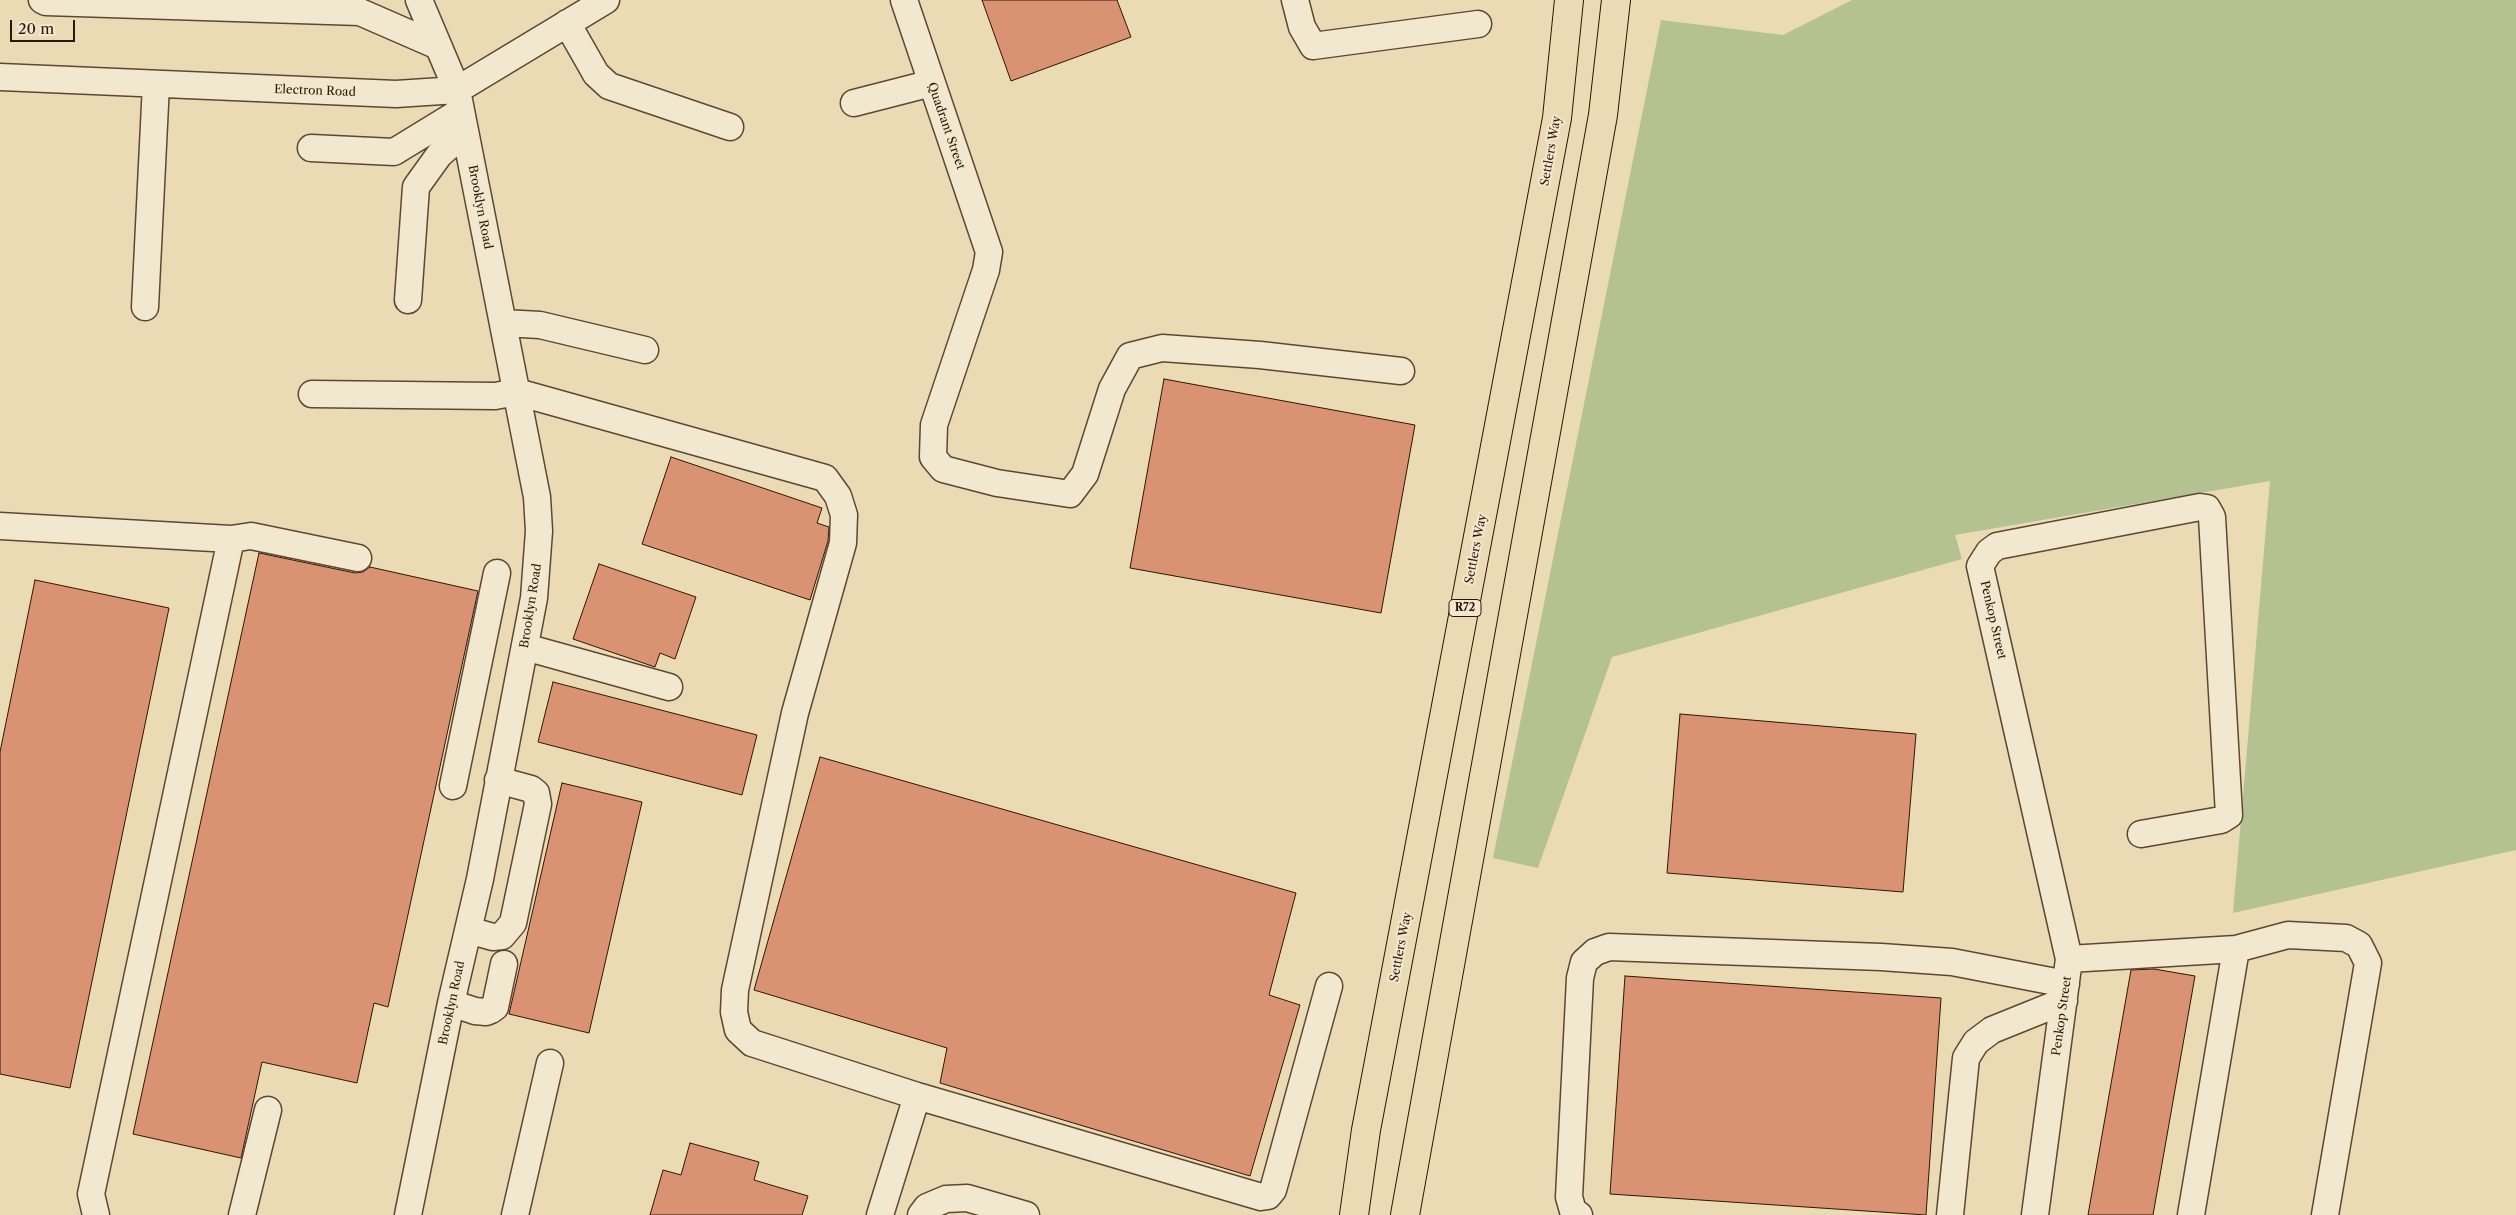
<!DOCTYPE html>
<html>
<head>
<meta charset="utf-8">
<style>
  body { margin:0 }
  #map { position:relative; width:2516px; height:1215px; overflow:hidden; background:#ebdbb5; font-family:"Libre Caslon Text",serif }
  canvas { display:block }
  .scale { position:absolute; left:10px; top:20px; width:65px; height:22px; box-sizing:border-box; border:2px solid #2e1605; border-top:0; padding-left:6px; font-size:15px; line-height:18px; white-space:nowrap; color:#2e1605; -webkit-text-stroke:4px #f2e8cf; paint-order:stroke }
</style>
</head>
<body>
<div id="map">
<canvas width="2516" height="1215"></canvas>
<div class="scale">20 m</div>
</div>
<script>
const g = document.querySelector('canvas').getContext('2d');
g.lineJoin = 'round';
function fill(path, color) { g.fillStyle = color; g.fill(path, 'evenodd'); }
const shape = rows => new Path2D(rows.map(r => 'M' + r).join(''));
function trace(path, color, width, dash) { g.strokeStyle = color; g.lineWidth = width; g.lineCap = dash ? 'butt' : 'round'; g.setLineDash(dash || []); g.stroke(path); }
function drawText(font, color, halo, rows, align = 'center') {
  g.font = font + ' "Libre Caslon Text",serif'; g.lineWidth = 4; g.setLineDash([]); g.textBaseline = 'middle'; g.strokeStyle = halo; g.fillStyle = color; for (const [text, x, y, turn = 0] of rows) {
    g.save(); g.translate(x, y); g.rotate((+turn || 0) * Math.PI / 180); g.textAlign = isNaN(turn) ? turn : align; if (halo) g.strokeText(text, 0, 0); g.fillText(text, 0, 0); g.restore();
  }
}
fill(shape([
  [1852,0,2516,0,2516,850,2233,913,2270,481,1955,535,1962,559,1612,657,1538,868,1493,858,1661,20,1783,35]
]), '#b4c190');
const building = shape([
  [982,0,1117,0,1131,37,1011,81,982,0],
  [1164,379,1415,425,1381,613,1130,568,1164,379],
  [671,457,822,508,817,523,829,527,828,541,810,600,642,544,671,457],
  [259,553,355,573,363,572,370,567,478,591,388,1007,374,1003,357,1083,262,1062,241,1158,133,1134,259,553],
  [599,564,696,597,675,659,660,653,655,667,573,639,599,564],
  [35,580,169,608,70,1088,0,1074,0,752,35,580],
  [553,682,757,735,742,795,538,742,553,682],
  [1680,714,1916,734,1903,892,1667,873,1680,714],
  [820,757,1296,893,1269,995,1300,1005,1250,1176,940,1083,947,1048,754,990,820,757],
  [562,783,642,802,589,1033,509,1014,562,783],
  [2154,969,2195,976,2153,1215,2088,1215,2131,970,2154,969],
  [1625,976,1941,998,1926,1215,1610,1194,1625,976],
  [690,1143,759,1162,754,1180,808,1196,802,1215,650,1215,663,1170,681,1175,690,1143]
]);
fill(building, '#d99373');
trace(building, '#2e1605', 1);
const minor = shape([
  [42,0,46,2,360,12,438,46],
  [904,0,989,252,986,270,934,425,933,457,943,469,997,483,1070,494,1085,474,1112,389,1130,356,1162,348,1260,355,1401,371],
  [1295,0,1302,27,1313,46,1478,24],
  [567,23,596,74,609,86,730,127],
  [0,77,396,94,457,90,606,0],
  [854,103,932,83],
  [311,148,394,152,461,111],
  [408,300,416,187,439,155,465,132],
  [145,307,156,84],
  [503,323,540,325,645,350],
  [312,394,495,396,517,392,825,478,838,496,844,515,843,543,795,713,735,990,734,1012,738,1030,752,1043,917,1096,1261,1197,1268,1196,1273,1190,1329,986],
  [0,526,231,539,251,536,358,558],
  [525,647,669,687],
  [453,786,497,573],
  [468,930,493,937,502,936,513,923,538,804,536,793,531,789,498,780],
  [2069,959,2236,949,2288,935,2346,938,2359,945,2368,963,2325,1215],
  [451,1003,475,1011,486,1012,491,1010,495,1007,504,964],
  [96,1215,91,1194,231,539],
  [242,1215,268,1110],
  [408,1215,451,1003,480,879,534,598,539,531,537,497,457,90,419,0],
  [515,1215,550,1063],
  [880,1215,917,1096],
  [921,1215,927,1207,946,1199,967,1198,1026,1215],
  [1579,1215,1573,1211,1569,1197,1580,978,1584,962,1595,952,1609,947,1881,957,1952,962,2066,984],
  [1950,1215,1966,1058,1976,1042,1992,1030,2064,1001],
  [2035,1215,2069,959,1980,566,1989,552,1997,546,2200,507,2207,508,2212,517,2229,815,2221,820,2141,834],
  [2191,1215,2236,949]
]);
const major = shape([
  [1354,1215,1366,1130,1557,118,1569,0],
  [1405,1215,1603,115,1616,0]
]);
trace(minor, '#5d4731', 29);
trace(major, '#2e1605', 30);
trace(minor, '#f2e8cf', 26);
trace(major, '#ebdbb5', 28);
for (const [x, y, w] of [
  [1465,608,32]
]) { const box = new Path2D(); box.roundRect(x - w / 2, y - 8.5, w, 17, 4); g.fillStyle = '#f2e8cf'; g.fill(box); trace(box, '#2e1605', 1); }
drawText('bold 11px', '#2e1605', null, [
  ["R72",1465,608]
]);
drawText('12px', '#2e1605', '#f2e8cf', [
  ["Electron Road",315,91,2],
  ["Quadrant Street",946,126,71],
  ["Settlers Way",1551,151,-80],
  ["Brooklyn Road",480,207,79],
  ["Settlers Way",1476,549,-79],
  ["Brooklyn Road",531,606,-81],
  ["Penkop Street",1993,620,77],
  ["Settlers Way",1401,947,-79],
  ["Brooklyn Road",452,1003,-78],
  ["Penkop Street",2062,1016,-82]
]);
</script>
</body>
</html>
